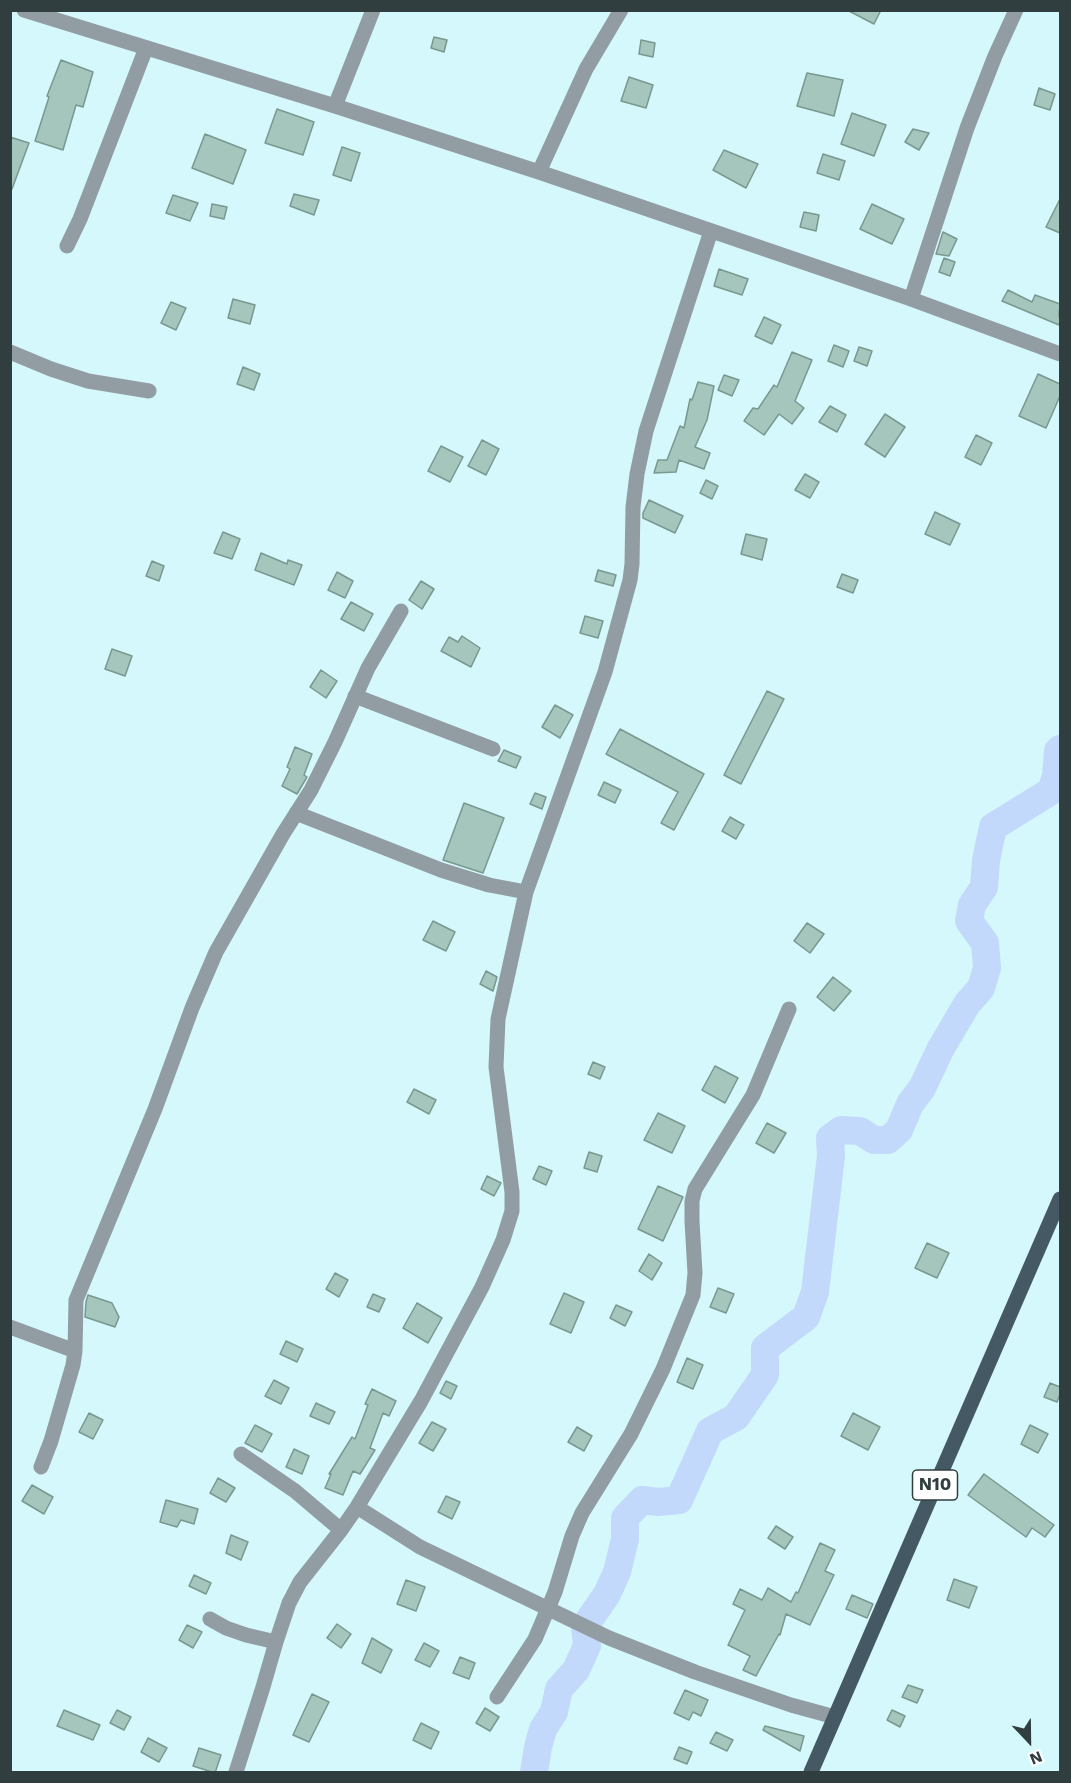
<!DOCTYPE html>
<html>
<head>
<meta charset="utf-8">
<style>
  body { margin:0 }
  #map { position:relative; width:1071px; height:1783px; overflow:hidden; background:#d5f8fc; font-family:"Work Sans",sans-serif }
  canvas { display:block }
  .frame { position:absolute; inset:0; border:12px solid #303e3f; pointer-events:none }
  .north { position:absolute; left:999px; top:1711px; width:60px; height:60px; -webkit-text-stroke:4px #fefefe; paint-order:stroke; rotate:158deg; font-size:16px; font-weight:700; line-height:24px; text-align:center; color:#303e3f }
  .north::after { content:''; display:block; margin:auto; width:21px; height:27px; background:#303e3f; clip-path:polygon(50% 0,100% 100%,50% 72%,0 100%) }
</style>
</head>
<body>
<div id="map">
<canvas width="1071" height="1783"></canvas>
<div class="frame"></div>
<div class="north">N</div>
</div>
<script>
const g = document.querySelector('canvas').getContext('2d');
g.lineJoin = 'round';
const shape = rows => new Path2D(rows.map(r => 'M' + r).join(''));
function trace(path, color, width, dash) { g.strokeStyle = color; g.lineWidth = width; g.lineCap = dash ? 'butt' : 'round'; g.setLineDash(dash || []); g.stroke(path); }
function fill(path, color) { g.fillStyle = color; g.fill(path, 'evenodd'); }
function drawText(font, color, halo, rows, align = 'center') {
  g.font = font + ' "Work Sans",sans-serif'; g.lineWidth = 5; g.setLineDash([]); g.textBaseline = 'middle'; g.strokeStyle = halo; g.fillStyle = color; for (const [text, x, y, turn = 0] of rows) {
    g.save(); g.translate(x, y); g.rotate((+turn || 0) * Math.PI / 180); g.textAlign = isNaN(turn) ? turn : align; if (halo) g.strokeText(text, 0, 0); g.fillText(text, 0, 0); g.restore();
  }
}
trace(shape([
  [534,1772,538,1747,543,1729,554,1712,559,1689,576,1670,587,1646,585,1626,607,1594,617,1572,625,1539,625,1518,642,1500,658,1502,679,1500,710,1431,736,1417,765,1375,765,1348,806,1317,815,1292,831,1156,830,1138,841,1130,860,1131,874,1140,888,1140,899,1130,910,1104,922,1088,941,1048,967,1004,981,988,987,968,985,943,969,921,972,905,984,887,986,860,993,827,1051,791,1056,776,1058,751,1060,749]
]), '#c2d9fb', 28);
const building = shape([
  [847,10,881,10,874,24,847,10],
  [434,37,447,40,444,52,431,48,434,37],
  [641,40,655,43,653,57,639,54,641,40],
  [61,60,93,72,83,107,76,105,63,150,35,141,49,97,47,96,61,60],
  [807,73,843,80,834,116,797,106,807,73],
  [629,77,653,85,646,108,621,101,629,77],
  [1039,88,1055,94,1050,110,1034,105,1039,88],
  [277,109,314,122,303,155,265,143,277,109],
  [852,113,886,125,874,156,841,144,852,113],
  [913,129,929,133,919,150,905,142,913,129],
  [205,134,246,150,233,184,192,168,205,134],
  [10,137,29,143,12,189,10,189,10,137],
  [342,147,360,153,351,181,333,175,342,147],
  [724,150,758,164,746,188,713,170,724,150],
  [823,154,845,161,839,180,817,173,823,154],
  [294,194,319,200,314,215,290,206,294,194],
  [173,195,198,203,190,221,166,213,173,195],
  [1060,199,1060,233,1046,227,1060,199],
  [212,204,227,207,224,219,210,216,212,204],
  [872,204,904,219,892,244,860,229,872,204],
  [804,212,819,215,816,231,800,227,804,212],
  [943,232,957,239,949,256,936,254,943,232],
  [944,258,955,262,950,276,939,272,944,258],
  [719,269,748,279,742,295,714,286,719,269],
  [1008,290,1032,302,1035,295,1060,304,1059,315,1060,321,1059,325,1002,301,1008,290],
  [233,299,255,305,250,324,228,318,233,299],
  [171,302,186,308,176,330,161,323,171,302],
  [764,317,781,325,772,344,755,336,764,317],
  [834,345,849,351,843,367,828,361,834,345],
  [859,347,872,351,867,366,854,361,859,347],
  [792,352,812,360,795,401,804,408,792,424,779,414,764,435,744,421,753,408,758,409,774,385,777,387,792,352],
  [243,367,260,374,254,390,237,384,243,367],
  [1038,374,1060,384,1060,396,1046,428,1019,416,1038,374],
  [724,375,739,380,732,396,718,390,724,375],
  [698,382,714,386,707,420,695,447,710,453,704,469,679,460,676,472,654,473,658,460,667,460,680,426,684,428,690,399,692,400,698,382],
  [830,406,846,415,837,432,819,422,830,406],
  [885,414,905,427,885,457,865,444,885,414],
  [976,435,992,443,981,465,965,457,976,435],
  [482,440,499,449,486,475,468,466,482,440],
  [441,446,463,457,450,482,428,471,441,446],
  [805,474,819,482,810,498,795,490,805,474],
  [706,480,718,486,712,499,700,493,706,480],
  [649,500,683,516,675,533,643,518,643,513,649,500],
  [935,512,960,524,950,545,925,534,935,512],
  [223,532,240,539,232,559,214,553,223,532],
  [746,534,767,539,762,560,741,554,746,534],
  [261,553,287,564,288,560,302,565,294,585,255,570,261,553],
  [152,561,164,566,159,581,146,576,152,561],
  [598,570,616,575,613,586,595,581,598,570],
  [337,572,353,581,345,598,328,590,337,572],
  [842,574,858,580,853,593,837,587,842,574],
  [421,581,434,589,422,609,409,600,421,581],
  [351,602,373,614,364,631,341,619,351,602],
  [585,616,603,621,598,638,580,633,585,616],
  [462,636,480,648,471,667,441,651,449,637,458,642,462,636],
  [112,649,132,656,125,676,105,669,112,649],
  [321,670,337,681,326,698,310,687,321,670],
  [767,691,784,699,741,784,724,775,767,691],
  [555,705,573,715,560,738,542,727,555,705],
  [620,729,704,774,674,830,661,823,678,792,606,754,620,729],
  [295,747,312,754,304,775,307,777,297,794,282,786,290,769,287,767,295,747],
  [504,750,521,757,516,768,498,761,504,750],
  [604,782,621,790,615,803,598,795,604,782],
  [535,793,546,797,542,809,530,804,535,793],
  [464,803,504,818,483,873,443,860,464,803],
  [730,817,744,825,736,839,722,831,730,817],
  [433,921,455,932,446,951,423,940,433,921],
  [807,923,824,934,810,953,794,941,807,923],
  [486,971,497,977,493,991,480,984,486,971],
  [833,977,851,991,834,1011,817,997,833,977],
  [593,1062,605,1067,600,1079,588,1074,593,1062],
  [715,1066,738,1078,725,1103,702,1090,715,1066],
  [414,1089,436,1100,429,1114,407,1102,414,1089],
  [658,1113,685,1126,672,1153,644,1140,658,1113],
  [767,1123,786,1133,774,1153,756,1143,767,1123],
  [589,1152,602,1156,597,1172,584,1168,589,1152],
  [539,1166,552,1171,546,1185,533,1179,539,1166],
  [487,1176,501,1183,494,1196,481,1189,487,1176],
  [658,1186,683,1197,663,1241,638,1229,658,1186],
  [927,1243,949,1253,937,1278,915,1268,927,1243],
  [649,1254,662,1263,652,1280,639,1271,649,1254],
  [335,1273,348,1280,339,1297,326,1289,335,1273],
  [718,1288,734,1294,726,1313,710,1307,718,1288],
  [564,1293,584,1302,571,1333,550,1324,564,1293],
  [373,1294,385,1299,379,1312,367,1307,373,1294],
  [88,1295,112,1303,119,1317,115,1327,85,1317,86,1302,88,1295],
  [417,1303,442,1318,428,1343,403,1328,417,1303],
  [616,1305,632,1312,625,1326,610,1318,616,1305],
  [286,1341,303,1349,297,1362,280,1354,286,1341],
  [687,1358,703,1365,693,1389,677,1382,687,1358],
  [274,1380,289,1388,281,1404,265,1396,274,1380],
  [446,1381,457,1386,451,1399,440,1393,446,1381],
  [1050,1383,1060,1387,1060,1394,1057,1402,1044,1397,1050,1383],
  [372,1389,396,1401,389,1416,383,1413,370,1448,375,1450,360,1474,353,1471,343,1495,325,1488,331,1474,329,1474,352,1437,355,1439,368,1405,365,1404,372,1389],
  [316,1403,335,1412,329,1424,310,1416,316,1403],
  [89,1413,103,1420,93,1439,79,1432,89,1413],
  [853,1413,880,1427,868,1450,841,1436,853,1413],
  [432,1422,446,1429,433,1451,419,1443,432,1422],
  [255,1425,272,1434,262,1452,245,1443,255,1425],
  [1030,1425,1048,1434,1038,1453,1021,1444,1030,1425],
  [577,1427,592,1436,584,1451,568,1442,577,1427],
  [294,1449,309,1456,302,1474,286,1467,294,1449],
  [984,1474,1054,1525,1045,1537,1032,1528,1026,1537,968,1495,984,1474],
  [218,1478,235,1488,226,1502,210,1493,218,1478],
  [32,1485,53,1497,44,1514,22,1501,32,1485],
  [446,1496,460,1502,452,1519,438,1512,446,1496],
  [166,1500,198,1509,194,1524,181,1520,177,1527,160,1522,166,1500],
  [776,1526,793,1537,785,1549,768,1538,776,1526],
  [231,1535,248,1542,241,1560,226,1553,231,1535],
  [820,1543,835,1550,825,1571,834,1575,810,1625,786,1614,780,1635,779,1634,756,1676,743,1670,750,1656,728,1645,745,1610,733,1604,740,1589,762,1600,768,1588,791,1602,796,1592,798,1593,820,1543],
  [194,1575,211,1583,206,1594,189,1586,194,1575],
  [954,1579,977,1587,969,1608,947,1600,954,1579],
  [406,1580,425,1587,416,1611,397,1604,406,1580],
  [852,1595,873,1604,867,1618,846,1609,852,1595],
  [337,1624,351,1634,341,1648,327,1638,337,1624],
  [187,1625,202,1632,193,1648,179,1640,187,1625],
  [372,1638,392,1650,381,1673,362,1663,372,1638],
  [424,1643,439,1651,430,1667,415,1660,424,1643],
  [460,1657,475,1663,469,1679,453,1673,460,1657],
  [908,1685,923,1690,917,1703,902,1697,908,1685],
  [685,1690,708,1700,701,1716,693,1712,689,1720,674,1713,685,1690],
  [312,1694,329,1702,309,1742,293,1735,312,1694],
  [485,1708,499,1717,490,1731,476,1723,485,1708],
  [64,1710,100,1725,93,1740,57,1726,64,1710],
  [117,1710,131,1717,124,1730,110,1723,117,1710],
  [892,1710,905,1716,900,1727,887,1720,892,1710],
  [421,1723,439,1732,431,1749,413,1740,421,1723],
  [765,1726,804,1736,800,1751,763,1730,765,1726],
  [716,1732,733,1740,727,1751,710,1743,716,1732],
  [148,1738,167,1748,159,1762,141,1752,148,1738],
  [679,1747,692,1752,687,1764,674,1759,679,1747],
  [199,1748,221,1755,215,1773,193,1766,199,1748]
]);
fill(building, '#a5c6bd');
trace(building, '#79988f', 1.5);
trace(shape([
  [24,10,335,106,539,172,911,299,1060,354],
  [335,106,373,10],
  [539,172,586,69,621,10],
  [67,246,80,219,146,48],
  [911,299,967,128,995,56,1016,10],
  [10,352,51,369,88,381,149,391],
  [355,696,493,749],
  [296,813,441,870,489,885,526,892],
  [10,1327,75,1351],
  [241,1454,295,1491,341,1530],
  [41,1467,51,1441,73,1365,75,1351,76,1300,155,1109,192,1008,216,952,283,834,311,790,335,742,368,668,401,611],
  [357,1507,420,1547,609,1638,695,1672,791,1705,835,1717],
  [210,1619,226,1628,246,1635,276,1642],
  [497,1697,535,1639,555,1592,572,1536,582,1513,631,1434,663,1369,693,1295,695,1273,692,1221,692,1201,695,1189,753,1095,789,1009],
  [236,1772,263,1687,276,1642,289,1603,300,1582,341,1530,357,1507,421,1401,482,1287,503,1240,512,1211,512,1192,496,1067,498,1019,526,892,605,672,630,580,632,564,633,507,637,474,646,431,711,231]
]), '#919da3', 15);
trace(shape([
  [811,1772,1060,1199]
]), '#445964', 15);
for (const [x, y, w] of [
  [935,1485,45]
]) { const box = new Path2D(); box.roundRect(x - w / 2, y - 15, w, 30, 4.5); g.fillStyle = '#fefefe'; g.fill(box); trace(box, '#303e3f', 1.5); }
drawText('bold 18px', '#303e3f', null, [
  ["N10",935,1485]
]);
</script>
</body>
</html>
